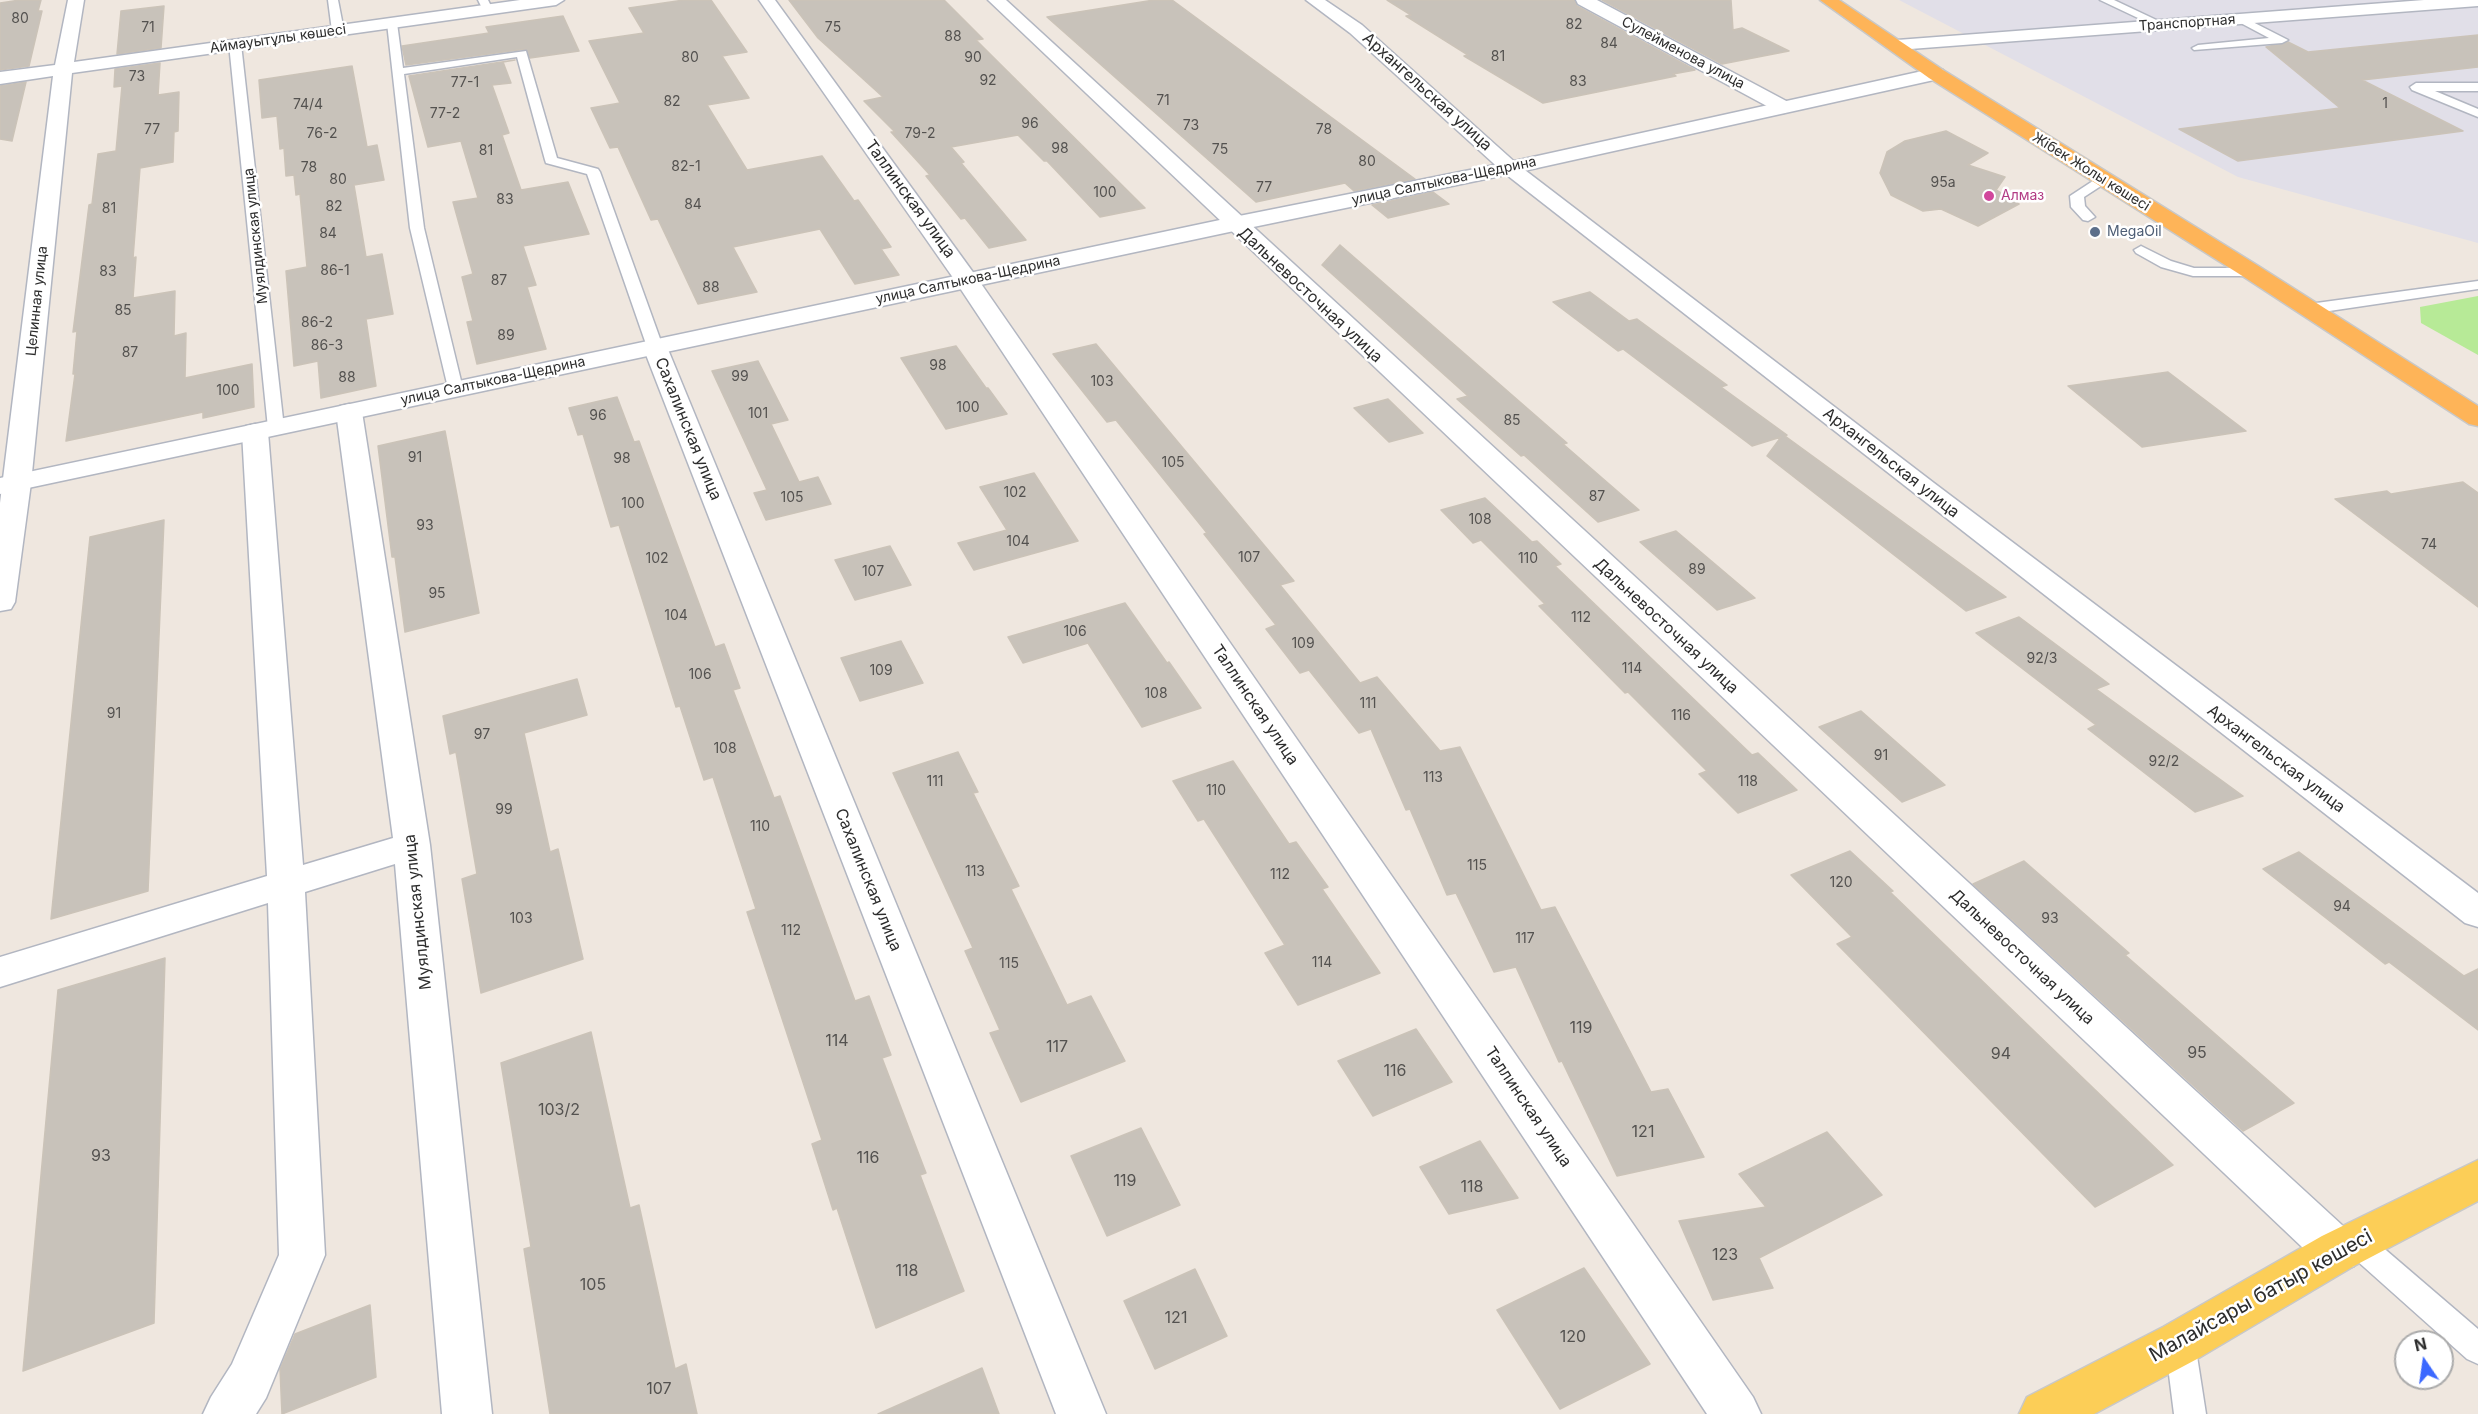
<!DOCTYPE html>
<html>
<head>
<meta charset="utf-8">
<style>
  body { margin:0 }
  #map { position:relative; width:2478px; height:1414px; overflow:hidden; background:#efe7df; font-family:Inter,sans-serif }
  canvas { display:block }
  .north { position:absolute; left:2394px; top:1330px; width:60px; height:60px; box-sizing:border-box; background:#fff; border:2px solid #ababab; border-radius:50%; rotate:347deg; font-size:16px; font-weight:700; line-height:24px; text-align:center; color:#2d2d2d }
  .north::after { content:''; display:block; margin:auto; width:21px; height:27px; background:#3c69ff; clip-path:polygon(50% 0,100% 100%,50% 72%,0 100%) }
</style>
</head>
<body>
<div id="map">
<canvas width="2478" height="1414"></canvas>
<div class="north">N</div>
</div>
<script>
const g = document.querySelector('canvas').getContext('2d');
g.lineJoin = 'round';
function fill(path, color) { g.fillStyle = color; g.fill(path, 'evenodd'); }
const shape = rows => new Path2D(rows.map(r => 'M' + r).join(''));
function trace(path, color, width, dash) { g.strokeStyle = color; g.lineWidth = width; g.lineCap = dash ? 'butt' : 'round'; g.setLineDash(dash || []); g.stroke(path); }
function drawText(font, color, halo, rows, align = 'center') {
  g.font = font + ' Inter,sans-serif'; g.lineWidth = 5; g.setLineDash([]); g.textBaseline = 'middle'; g.strokeStyle = halo; g.fillStyle = color; for (const [text, x, y, turn = 0] of rows) {
    g.save(); g.translate(x, y); g.rotate((+turn || 0) * Math.PI / 180); g.textAlign = isNaN(turn) ? turn : align; if (halo) g.strokeText(text, 0, 0); g.fillText(text, 0, 0); g.restore();
  }
}
fill(shape([
  [1899,0,2478,0,2478,243,2238,177]
]), '#e1dfe8');
fill(shape([
  [2478,296,2478,355,2421,323,2420,307]
]), '#b7ea97');
const building = shape([
  [20,0,41,0,38,11,42,11,29,66,0,70,0,3,20,0],
  [684,0,711,0,747,52,722,56,749,98,707,105,747,170,822,156,854,201,858,200,891,247,881,249,899,275,855,284,820,229,733,247,757,292,698,304,658,219,651,220,618,147,610,148,591,108,620,103,589,41,644,33,629,8,684,0],
  [789,0,944,0,983,39,976,40,1145,208,1100,217,1047,161,1044,161,1018,135,951,147,964,162,961,163,1026,240,989,248,965,218,961,219,926,176,930,175,891,132,895,132,864,101,883,97,818,38,789,0],
  [1154,0,1172,0,1415,179,1354,191,1345,183,1256,202,1047,17,1154,0],
  [1387,0,1574,0,1577,6,1695,70,1673,74,1676,76,1543,103,1464,56,1468,55,1406,16,1411,15,1387,0],
  [1602,0,1731,0,1733,30,1742,28,1789,51,1722,64,1602,0],
  [164,6,161,48,117,54,121,11,164,6],
  [563,16,579,51,530,58,526,49,406,65,402,46,489,33,486,27,563,16],
  [2478,35,2478,67,2362,80,2463,131,2238,161,2179,129,2340,108,2266,47,2288,42,2308,52,2478,35],
  [515,60,503,62,511,83,492,85,509,133,502,135,521,190,568,182,589,234,523,246,536,285,527,287,546,349,477,364,467,322,473,321,462,277,473,274,453,202,478,198,461,141,428,147,409,76,515,60],
  [160,63,158,95,179,92,178,131,174,132,173,162,140,168,133,258,136,257,133,298,175,291,174,336,186,333,185,378,252,364,254,407,203,418,203,412,66,441,75,374,73,374,77,331,73,332,89,205,92,204,98,154,116,151,122,86,114,87,115,69,160,63],
  [352,66,367,147,377,145,384,180,354,185,366,257,382,254,393,314,366,319,376,386,321,398,318,361,294,366,286,271,307,267,300,194,296,195,294,175,286,176,284,148,280,149,277,116,262,118,259,80,352,66],
  [26,82,12,141,0,139,0,86,26,82],
  [1946,131,1988,153,1968,165,2005,177,1996,190,2019,204,1978,226,1941,209,1923,211,1891,195,1880,173,1887,152,1905,141,1946,131],
  [1433,192,1449,204,1388,218,1372,205,1433,192],
  [1340,245,1567,443,1563,444,1639,510,1598,522,1524,455,1521,456,1457,399,1468,396,1322,265,1340,245],
  [1590,292,1629,321,1637,319,1727,385,1721,387,1787,435,1785,436,2006,597,1966,611,1767,456,1781,437,1752,446,1623,349,1618,351,1553,302,1590,292],
  [1096,344,1294,581,1280,585,1360,683,1377,677,1440,751,1460,747,1541,910,1555,907,1651,1092,1668,1089,1704,1157,1617,1176,1562,1061,1559,1062,1516,967,1494,972,1456,893,1447,895,1410,809,1406,810,1371,729,1359,733,1309,670,1300,673,1266,629,1276,625,1204,534,1207,533,1116,420,1107,422,1053,354,1096,344],
  [956,346,986,388,988,388,1007,414,946,429,901,358,956,346],
  [758,361,788,420,771,424,799,482,818,477,831,504,766,520,754,493,767,490,712,371,758,361],
  [2168,372,2246,431,2142,447,2068,386,2168,372],
  [617,397,634,442,639,441,715,647,724,644,740,688,733,690,774,798,780,796,855,1001,869,996,891,1055,882,1058,926,1173,920,1175,964,1291,876,1328,837,1208,833,1210,812,1144,822,1140,747,912,756,909,713,777,704,780,680,706,676,707,619,525,611,527,583,434,578,435,569,408,617,397],
  [1388,399,1423,433,1389,442,1354,408,1388,399],
  [445,431,479,613,405,632,395,557,392,557,378,446,445,431],
  [1034,473,1078,541,974,570,958,543,1007,530,980,487,1034,473],
  [2463,482,2478,493,2478,607,2335,499,2387,491,2391,494,2463,482],
  [1485,498,1532,542,1537,541,1561,564,1555,566,1752,755,1758,753,1797,790,1738,813,1699,774,1707,771,1628,692,1625,693,1539,606,1545,604,1481,540,1473,543,1441,510,1485,498],
  [164,520,148,891,51,919,90,537,164,520],
  [1676,531,1755,598,1717,610,1640,542,1676,531],
  [890,546,911,585,855,600,835,560,890,546],
  [1125,603,1167,663,1169,662,1201,708,1142,727,1088,643,1023,663,1008,637,1125,603],
  [2019,617,2109,684,2096,689,2243,796,2195,812,2088,729,2096,725,1976,633,2019,617],
  [901,641,923,683,860,701,841,658,901,641],
  [577,679,587,715,524,733,550,852,558,849,583,959,481,993,462,879,477,874,456,752,450,754,443,716,577,679],
  [1861,711,1945,785,1902,802,1819,727,1861,711],
  [958,752,978,792,973,793,1019,886,1011,889,1067,1005,1091,996,1125,1061,1021,1102,990,1033,1000,1030,965,951,973,948,893,773,958,752],
  [1233,761,1289,844,1296,842,1328,887,1322,889,1380,973,1298,1005,1265,953,1285,945,1204,819,1198,821,1173,781,1233,761],
  [1850,851,1893,891,1890,892,2173,1165,2095,1207,1837,944,1852,937,1791,875,1850,851],
  [2299,852,2464,976,2478,969,2478,1030,2389,962,2385,964,2263,869,2299,852],
  [2024,861,2129,953,2125,955,2294,1103,2243,1131,1973,884,2024,861],
  [165,958,154,1323,23,1371,58,990,165,958],
  [1416,1029,1452,1082,1373,1116,1338,1061,1416,1029],
  [591,1032,630,1208,639,1205,675,1369,686,1364,697,1414,550,1414,524,1249,531,1247,501,1063,591,1032],
  [1141,1128,1180,1205,1107,1236,1071,1156,1141,1128],
  [1827,1132,1882,1195,1759,1258,1773,1288,1713,1300,1679,1221,1766,1207,1739,1174,1827,1132],
  [1480,1141,1518,1198,1449,1214,1420,1167,1480,1141],
  [1584,1268,1650,1364,1560,1409,1497,1310,1584,1268],
  [1195,1269,1227,1336,1155,1369,1124,1301,1195,1269],
  [370,1305,376,1377,282,1414,280,1369,295,1334,370,1305],
  [982,1368,999,1414,878,1414,982,1368]
]);
fill(building, '#c8c2ba');
trace(building, '#cbc3b8', 1.5);
const service = shape([
  [328,0,338,0,344,31,342,33,338,34,332,31,328,0],
  [478,0,488,0,493,10,492,12,484,12,478,0],
  [2100,0,2114,0,2167,25,2165,27,2157,27,2100,0],
  [2241,16,2288,40,2282,43,2194,50,2192,48,2198,45,2269,38,2237,21,2237,17,2241,16],
  [392,20,397,23,403,68,526,51,557,158,598,169,600,172,663,347,661,350,649,350,647,347,587,174,546,163,545,160,517,57,404,74,424,228,463,389,461,392,449,392,410,228,387,23,392,20],
  [235,41,241,44,284,428,282,432,276,433,270,432,268,428,229,44,235,41],
  [2416,83,2478,83,2478,91,2435,91,2478,109,2478,117,2412,90,2410,87,2416,83],
  [2102,175,2107,176,2109,179,2107,182,2084,197,2085,206,2095,217,2088,221,2083,220,2071,207,2070,196,2102,175],
  [2141,246,2171,261,2194,268,2252,268,2259,272,2252,276,2193,276,2161,267,2136,253,2134,250,2141,246],
  [2478,281,2478,289,2309,314,2301,309,2309,304,2478,281],
  [2356,1229,2366,1233,2478,1329,2478,1364,2467,1359,2346,1251,2342,1242,2346,1233,2356,1229],
  [2180,1328,2191,1333,2195,1343,2206,1414,2174,1414,2165,1343,2169,1333,2180,1328]
]);
const minor = shape([
  [68,0,84,0,74,62,520,0,564,0,556,5,72,73,31,483,15,602,11,609,0,611,0,503,53,76,0,84,0,72,55,65,68,0],
  [759,0,775,0,975,275,1753,1397,1761,1414,1707,1414,956,282,759,0],
  [988,0,1006,0,2354,1236,2361,1251,2354,1266,2338,1272,2322,1266,988,0],
  [1306,0,1325,0,1362,25,1517,164,1934,483,2478,893,2478,927,2465,923,1503,172,1350,33,1306,0],
  [1576,0,1597,0,1790,103,1793,107,1790,111,1783,113,1776,111,1578,4,1576,0],
  [2424,0,2478,0,2478,6,1897,50,1891,49,1888,45,1891,41,1897,40,2424,0],
  [655,340,664,342,667,347,1106,1414,1056,1414,643,347,646,342,655,340],
  [349,404,358,406,362,412,430,845,492,1414,442,1414,395,864,305,892,325,1255,266,1398,256,1414,203,1414,211,1397,232,1364,279,1255,268,903,0,987,0,957,267,876,242,432,246,426,255,424,264,426,268,432,303,865,393,838,336,412,340,406,349,404]
]);
const tertiary = shape([
  [1936,68,1943,70,1945,74,1943,78,1510,174,1234,231,0,494,0,478,1234,217,1510,162,1936,68]
]);
const primary = shape([
  [2478,1160,2478,1201,2354,1266,2197,1359,2094,1414,2019,1414,2027,1397,2163,1327,2322,1236,2478,1160]
]);
const trunk = shape([
  [1820,0,1839,0,1943,70,2260,267,2478,406,2478,426,2469,424,2244,277,1929,78,1820,0]
]);
trace(service, '#b2b6c1', 3);
trace(minor, '#b2b6c1', 3);
trace(tertiary, '#b2b6c1', 3);
trace(primary, '#c8c8c8', 3);
trace(trunk, '#c8c8c8', 3);
fill(service, '#fff');
fill(minor, '#fff');
fill(tertiary, '#fff');
fill(primary, '#fcce57');
fill(trunk, '#feb458');
for (const [x, y, r, color] of [
  [1989,196,6,"#d1479c"],
  [2095,232,6,"#5c6f8a"]
]) { const dot = new Path2D(); dot.arc(x, y, r, 0, 2 * Math.PI); g.fillStyle = color; g.fill(dot); trace(dot, '#fff', 2); }
drawText('14px', '#545250', null, [
  ["80",20,19],
  ["82",1574,25],
  ["71",148,28],
  ["75",833,28],
  ["88",953,37],
  ["84",1609,44],
  ["81",1498,57],
  ["80",690,58],
  ["90",973,58],
  ["73",137,77],
  ["92",988,81],
  ["83",1578,82],
  ["77-1",465,83],
  ["71",1163,101],
  ["82",672,102],
  ["1",2385,104],
  ["74/4",308,105],
  ["77-2",445,114],
  ["96",1030,124],
  ["73",1191,126],
  ["77",152,130],
  ["78",1324,130],
  ["76-2",322,134],
  ["79-2",920,134],
  ["98",1060,149],
  ["75",1220,150],
  ["81",486,151],
  ["80",1367,162],
  ["82-1",686,167],
  ["78",309,168],
  ["80",338,180],
  ["95а",1943,183],
  ["77",1264,188],
  ["100",1105,193],
  ["83",505,200],
  ["84",693,205],
  ["82",334,207],
  ["81",109,209],
  ["84",328,234],
  ["86-1",335,271],
  ["83",108,272],
  ["87",499,281],
  ["88",711,288],
  ["85",123,311],
  ["86-2",317,323],
  ["89",506,336],
  ["86-3",327,346],
  ["87",130,353],
  ["98",938,366],
  ["99",740,377],
  ["88",347,378],
  ["103",1102,382],
  ["100",228,391],
  ["100",968,408],
  ["101",758,414],
  ["96",598,416],
  ["85",1512,421],
  ["91",415,458],
  ["98",622,459],
  ["105",1173,463],
  ["102",1015,493],
  ["87",1597,497],
  ["105",792,498],
  ["100",633,504],
  ["108",1480,520],
  ["93",425,526],
  ["104",1018,542],
  ["74",2429,545],
  ["107",1249,558],
  ["102",657,559],
  ["110",1528,559],
  ["89",1697,570],
  ["107",873,572],
  ["95",437,594],
  ["104",676,616],
  ["112",1581,618],
  ["106",1075,632],
  ["109",1303,644],
  ["92/3",2042,659],
  ["114",1632,669],
  ["109",881,671],
  ["106",700,675],
  ["108",1156,694],
  ["111",1368,704],
  ["91",114,714],
  ["116",1681,716],
  ["97",482,735],
  ["108",725,749],
  ["91",1881,756],
  ["92/2",2164,762],
  ["113",1433,778],
  ["111",935,782],
  ["118",1748,782],
  ["110",1216,791],
  ["99",504,810],
  ["110",760,827],
  ["115",1477,866],
  ["113",975,872],
  ["112",1280,875],
  ["120",1841,883],
  ["94",2342,907],
  ["103",521,919],
  ["93",2050,919],
  ["112",791,931],
  ["117",1525,939],
  ["114",1322,963],
  ["115",1009,964]
]);
drawText('14px', '#2d2d2d', '#fff', [
  ["Транспортная",2187,23,-4],
  ["Аймауытұлы көшесі",278,39,-8],
  ["Сулейменова улица",1683,53,28],
  ["Жібек Жолы көшесі",2091,172,32],
  ["улица Салтыкова-Щедрина",1444,181,-12],
  ["Муялдинская улица",256,236,-96],
  ["улица Салтыкова-Щедрина",968,280,-12],
  ["Целинная улица",37,301,-84],
  ["улица Салтыкова-Щедрина",493,381,-12]
]);
drawText('14px', '#b23c85', '#fff', [
  ["Алмаз",2001,196]
], 'left');
drawText('14px', '#4e5e75', '#fff', [
  ["MegaOil",2107,232]
], 'left');
drawText('16px', '#2d2d2d', '#fff', [
  ["Архангельская улица",1427,92,42],
  ["Таллинская улица",910,199,54],
  ["Дальневосточная улица",1310,295,43],
  ["Сахалинская улица",688,429,68],
  ["Архангельская улица",1891,463,38],
  ["Дальневосточная улица",1666,626,43],
  ["Таллинская улица",1255,705,56],
  ["Архангельская улица",2276,759,37],
  ["Сахалинская улица",868,880,68],
  ["Муялдинская улица",418,912,-96],
  ["Дальневосточная улица",2022,957,43],
  ["Таллинская улица",1528,1107,56]
]);
drawText('16px', '#545250', null, [
  ["119",1581,1028],
  ["114",837,1041],
  ["117",1057,1047],
  ["95",2197,1053],
  ["94",2001,1054],
  ["116",1395,1071],
  ["103/2",559,1110],
  ["121",1643,1132],
  ["93",101,1156],
  ["116",868,1158],
  ["119",1125,1181],
  ["118",1472,1187],
  ["123",1725,1255],
  ["118",907,1271],
  ["105",593,1285],
  ["121",1176,1318],
  ["120",1573,1337],
  ["107",659,1389]
]);
drawText('20px', '#2d2d2d', '#fff', [
  ["Малайсары батыр көшесі",2261,1296,-29]
]);
</script>
</body>
</html>
